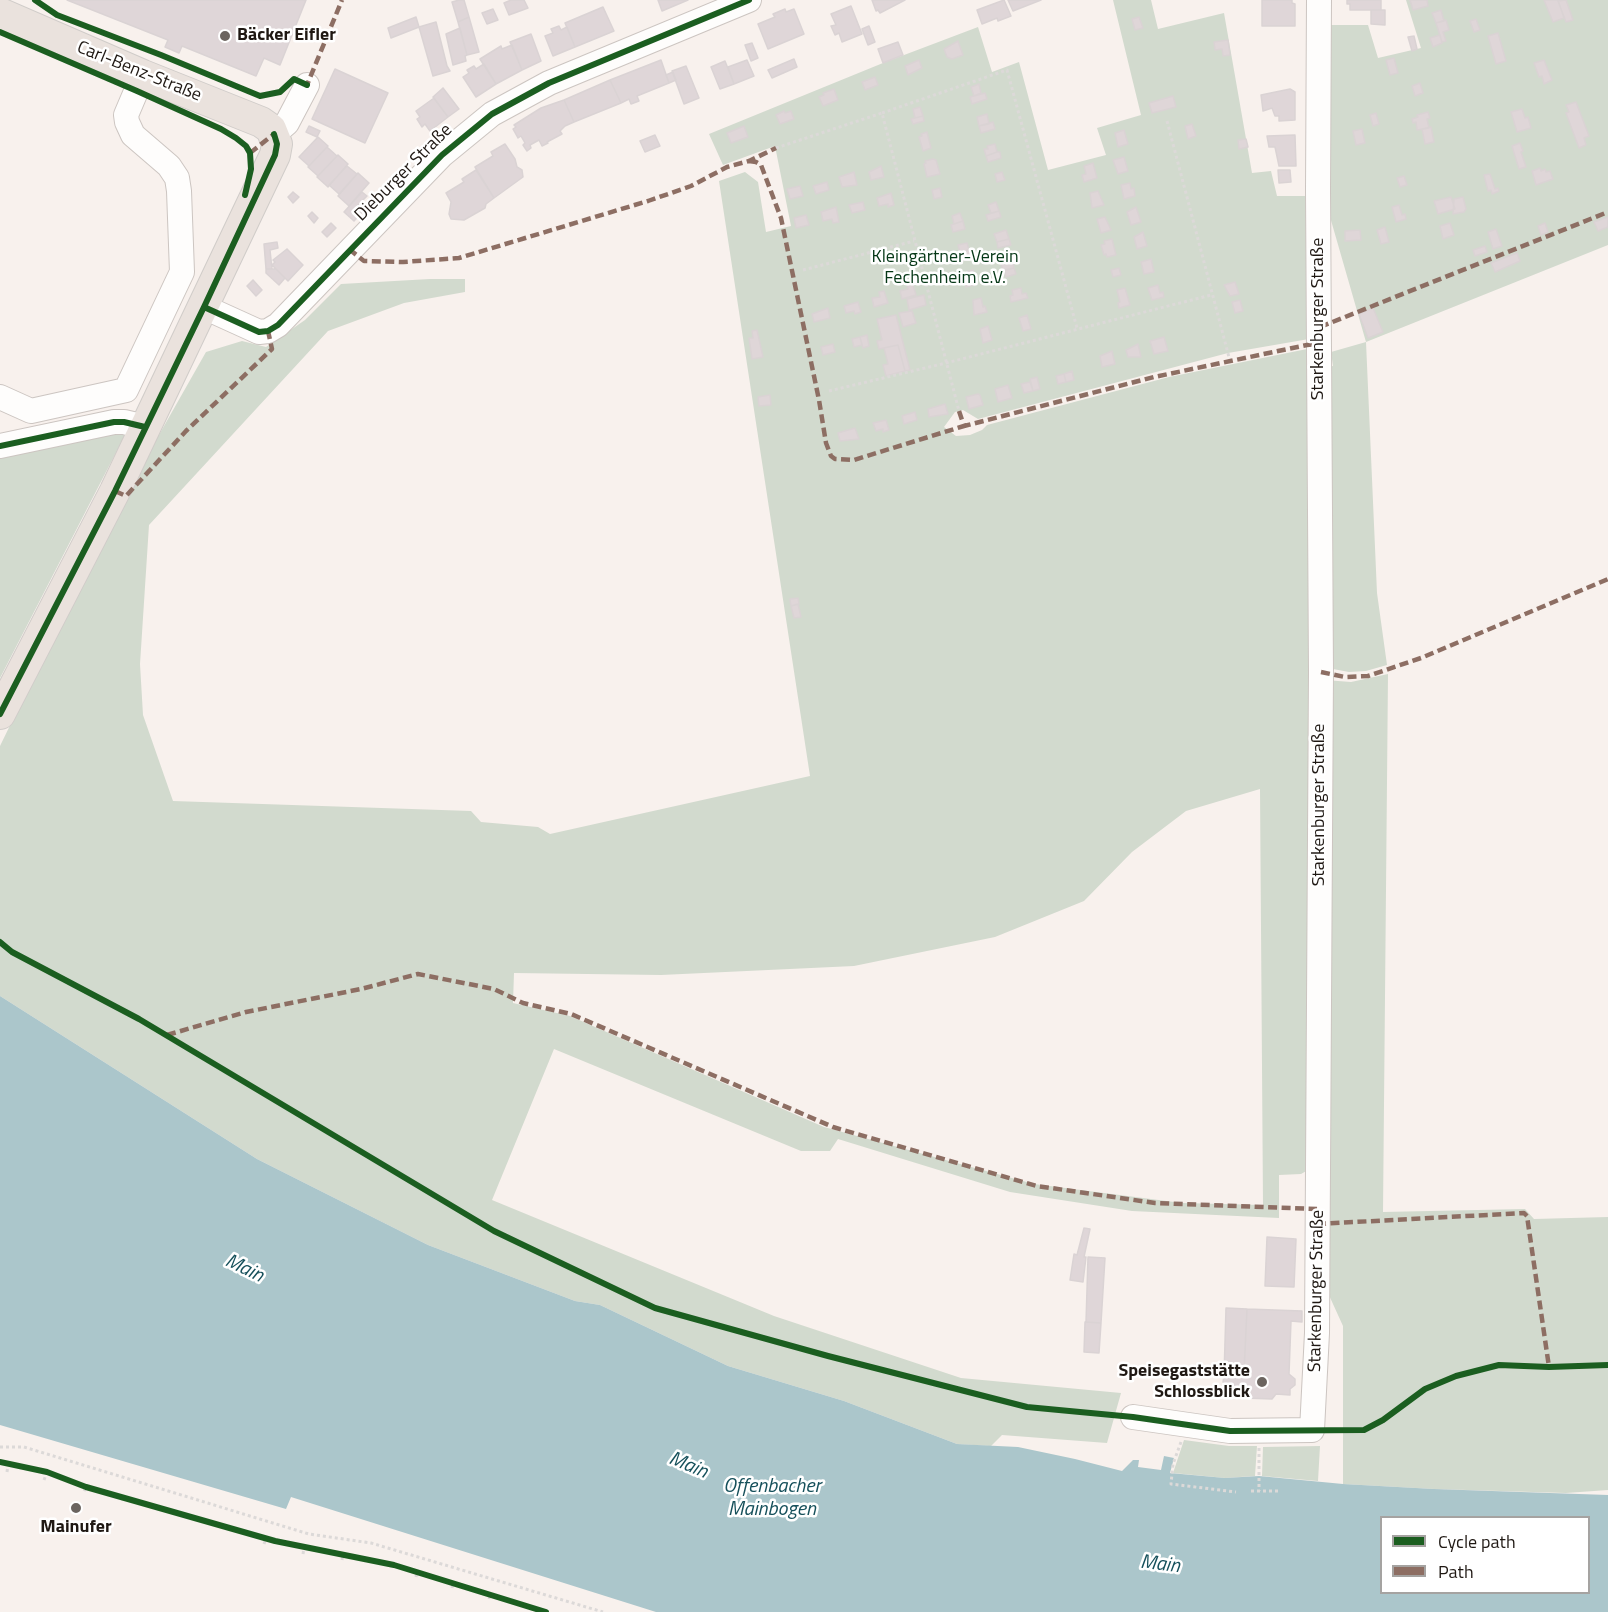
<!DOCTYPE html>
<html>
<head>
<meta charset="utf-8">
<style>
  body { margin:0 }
  #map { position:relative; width:1608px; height:1612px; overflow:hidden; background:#f8f1ed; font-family:"Titillium Web",sans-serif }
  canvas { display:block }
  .legend { position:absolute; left:1380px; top:1516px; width:210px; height:78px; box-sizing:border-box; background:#fff; border:2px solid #a5a3a1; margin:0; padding:8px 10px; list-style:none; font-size:18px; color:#1f1813 }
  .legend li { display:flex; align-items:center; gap:12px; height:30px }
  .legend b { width:30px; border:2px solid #a5a3a1 }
</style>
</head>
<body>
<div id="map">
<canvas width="1608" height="1612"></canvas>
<ul class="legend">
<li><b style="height:8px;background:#1b5e20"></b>Cycle path</li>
<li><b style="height:8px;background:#8d6e63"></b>Path</li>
</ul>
</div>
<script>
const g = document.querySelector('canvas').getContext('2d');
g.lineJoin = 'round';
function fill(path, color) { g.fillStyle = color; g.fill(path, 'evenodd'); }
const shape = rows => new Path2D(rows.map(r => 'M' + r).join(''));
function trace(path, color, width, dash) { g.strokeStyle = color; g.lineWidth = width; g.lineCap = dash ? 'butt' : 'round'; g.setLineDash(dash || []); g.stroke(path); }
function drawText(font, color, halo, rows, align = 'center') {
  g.font = font + ' "Titillium Web",sans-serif'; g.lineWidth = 5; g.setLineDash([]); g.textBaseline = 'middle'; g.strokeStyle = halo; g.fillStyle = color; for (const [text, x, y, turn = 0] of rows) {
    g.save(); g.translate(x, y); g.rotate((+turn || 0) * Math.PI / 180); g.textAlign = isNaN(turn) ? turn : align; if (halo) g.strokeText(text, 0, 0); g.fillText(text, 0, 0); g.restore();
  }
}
fill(shape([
  [1113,0,1151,0,1158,29,1224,13,1252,173,1271,171,1277,196,1310,196,1309,339,1228,353,978,419,963,410,955,412,944,427,956,436,970,435,982,430,987,425,1169,377,1307,349,1311,354,1315,1166,1301,1174,1279,1175,1279,1218,1132,1211,1010,1192,838,1139,830,1151,801,1151,554,1049,492,1200,774,1316,961,1378,1121,1393,1107,1443,1002,1435,991,1446,957,1444,844,1401,728,1366,600,1305,575,1301,428,1245,257,1159,0,996,0,746,105,530,206,352,242,341,266,347,305,320,341,284,430,279,465,279,465,292,404,303,328,331,149,525,140,664,143,715,173,801,471,811,481,822,538,827,550,834,810,776,719,181,745,172,758,182,766,232,791,226,775,146,723,165,709,134,883,63,978,27,992,72,1019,62,1048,170,1106,155,1097,128,1141,115],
  [1260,789,1263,1205,1182,1203,1034,1184,824,1127,570,1016,513,1003,514,973,661,975,854,966,995,937,1084,901,1132,852,1186,811],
  [1406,0,1608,0,1608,245,1366,342,1377,593,1387,665,1366,671,1349,672,1333,669,1325,367,1333,366,1331,352,1366,342,1324,196,1324,25,1368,25,1378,58,1421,48],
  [118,425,126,433,0,678,0,453],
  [1388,674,1383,1212,1525,1209,1534,1219,1608,1217,1608,1490,1566,1493,1434,1489,1343,1484,1343,1326,1328,1293,1325,680,1351,682],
  [1184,1440,1229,1446,1257,1446,1255,1476,1225,1478,1173,1473],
  [1320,1446,1318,1481,1262,1476,1263,1447]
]), '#d2dace');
fill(shape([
  [0,996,257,1159,428,1245,575,1301,600,1305,728,1366,844,1401,957,1444,1018,1447,1075,1459,1122,1471,1133,1460,1139,1460,1138,1467,1161,1470,1164,1456,1174,1458,1170,1473,1225,1478,1259,1476,1343,1484,1434,1489,1608,1495,1608,1612,656,1612,291,1497,286,1509,0,1425],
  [1382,1518,1588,1518,1588,1592,1382,1592]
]), '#abc6cb');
const building = shape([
  [67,0,306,0,280,65,264,58,256,76,182,46,179,53,165,47,168,40,67,0],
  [459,0,464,0,469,17,458,22,452,2,459,0],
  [511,0,524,0,528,8,509,15,504,3,511,0],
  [658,0,688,0,662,11,658,0],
  [872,0,905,0,880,13,878,10,876,11,872,0],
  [1004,0,1011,16,998,21,997,18,982,24,977,10,1004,0],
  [1008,0,1041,0,1013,11,1008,0],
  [1262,0,1292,0,1292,3,1295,4,1295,26,1262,26,1262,0],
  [1347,0,1381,0,1381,10,1350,10,1350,4,1347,4,1347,0],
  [1410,0,1427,0,1428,6,1413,10,1410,0],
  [1544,0,1558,0,1564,18,1553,22,1544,0],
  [1566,0,1573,20,1566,22,1558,1,1566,0],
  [851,6,862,34,842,42,839,33,835,35,831,26,836,25,831,14,851,6],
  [603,7,614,31,575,47,565,23,603,7],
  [493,9,498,20,487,24,482,13,493,9],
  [785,9,786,12,794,9,804,34,768,49,758,24,775,17,773,14,785,9],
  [1371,10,1385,10,1385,25,1371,24,1371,10],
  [1441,10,1444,21,1436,23,1432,13,1441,10],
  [416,17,419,27,391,38,388,28,416,17],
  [469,17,479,52,467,55,458,22,469,17],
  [1139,17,1143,28,1135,30,1132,19,1139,17],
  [1476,19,1480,30,1474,32,1470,21,1476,19],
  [1446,20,1449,30,1443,32,1446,41,1442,42,1436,23,1446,20],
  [436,22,447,66,450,71,433,76,419,27,436,22],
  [559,26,561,30,567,27,575,47,553,56,545,36,553,33,551,29,559,26],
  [869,26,875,42,868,45,862,29,869,26],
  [460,28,467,55,465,56,466,61,453,65,446,34,460,28],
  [1498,33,1506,61,1496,64,1488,36,1498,33],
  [531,34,541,61,522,70,510,42,531,34],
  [1440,35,1442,43,1433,47,1430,38,1440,35],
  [1414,36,1417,49,1412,51,1408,37,1414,36],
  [1228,40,1230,55,1223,56,1222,49,1215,50,1214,42,1228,40],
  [958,41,963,55,952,59,947,57,944,49,958,41],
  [898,42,903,55,883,63,878,49,898,42],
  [752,43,758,58,751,61,745,45,752,43],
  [512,45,522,70,496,84,480,59,501,46,502,49,512,45],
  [1394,58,1398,73,1390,75,1386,60,1394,58],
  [794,59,797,67,772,78,768,70,794,59],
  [661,60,669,83,637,96,639,101,631,104,629,99,621,103,610,80,661,60],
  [747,60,754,76,734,84,728,67,747,60],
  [919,60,922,68,908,75,905,66,919,60],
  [1544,60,1552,80,1544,84,1542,76,1539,77,1534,63,1544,60],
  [725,61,734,84,720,89,711,67,725,61],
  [484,64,496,84,476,97,463,77,469,73,467,70,474,66,476,69,484,64],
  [686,66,699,98,684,104,672,71,686,66],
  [335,69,388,93,365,143,312,119,335,69],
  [673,72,676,80,669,83,666,75,673,72],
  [875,77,878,85,865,90,862,82,875,77],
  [610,80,621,103,574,122,564,100,610,80],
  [1420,83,1423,93,1415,96,1412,86,1420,83],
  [979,84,981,93,974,96,971,87,979,84],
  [443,88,459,109,448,117,433,97,443,88],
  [834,89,838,100,823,106,819,97,824,95,823,93,834,89],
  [1290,89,1295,92,1295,120,1279,121,1279,116,1275,116,1272,108,1263,111,1261,95,1290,89],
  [985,93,987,99,972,104,970,97,985,93],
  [1173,96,1176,107,1152,113,1149,103,1173,96],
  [434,98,448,117,430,131,425,124,422,127,417,119,420,117,416,111,434,98],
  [564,100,574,122,565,126,560,131,562,134,547,142,548,143,542,146,539,140,530,145,531,148,527,151,523,145,525,143,521,136,518,138,513,129,516,127,514,125,541,108,564,100],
  [1576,102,1589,136,1584,138,1586,145,1579,148,1566,113,1569,112,1566,105,1576,102],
  [920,107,923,116,915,118,913,109,920,107],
  [1522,109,1525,118,1528,117,1531,128,1517,132,1511,112,1522,109],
  [784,111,785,113,791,111,794,119,780,124,776,115,784,111],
  [1428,112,1430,118,1427,119,1429,128,1417,130,1416,122,1413,123,1412,119,1418,117,1417,115,1428,112],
  [1376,113,1379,124,1373,126,1370,115,1376,113],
  [987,114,989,124,979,126,977,117,987,114],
  [923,116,924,121,913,124,911,119,923,116],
  [993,122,995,129,981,133,979,126,993,122],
  [1192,124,1196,136,1188,139,1185,126,1192,124],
  [309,126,320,131,317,137,306,132,309,126],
  [744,126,748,137,731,143,727,133,744,126],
  [1431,127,1434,142,1425,144,1422,129,1431,127],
  [1362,129,1365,143,1356,145,1353,131,1362,129],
  [1124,130,1128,144,1118,147,1115,133,1124,130],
  [927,132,931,148,923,151,919,137,922,136,921,134,927,132],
  [655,135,660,146,645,152,640,141,655,135],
  [1295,135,1296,166,1279,166,1275,147,1269,147,1267,136,1295,135],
  [318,137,328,146,309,166,299,157,318,137],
  [1246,139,1248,147,1239,149,1238,140,1246,139],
  [1520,143,1523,151,1521,152,1526,167,1519,169,1512,146,1520,143],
  [505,144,515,159,517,167,522,170,523,177,494,198,475,167,493,156,491,152,505,144],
  [995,144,997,152,986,156,984,149,988,149,987,146,995,144],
  [327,147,337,156,318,176,308,167,327,147],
  [997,152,1000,152,1001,158,988,162,986,156,997,152],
  [338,155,348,164,328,187,317,177,338,155],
  [1124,157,1128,171,1118,174,1113,160,1124,157],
  [933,159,936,160,940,174,927,177,924,164,926,163,925,161,933,159],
  [1093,163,1097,178,1084,182,1082,175,1086,174,1084,166,1093,163],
  [347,166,357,174,339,194,329,185,347,166],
  [881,166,884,177,871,180,869,172,881,166],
  [1540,168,1541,171,1545,169,1546,172,1550,171,1553,179,1536,185,1532,171,1540,168],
  [476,170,494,198,486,204,485,208,464,220,451,219,449,214,451,202,446,193,464,182,462,179,476,170],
  [1278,170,1290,170,1291,182,1279,183,1278,170],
  [854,172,857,185,842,187,839,177,854,172],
  [1002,172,1005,180,997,182,995,174,1002,172],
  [358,173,369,183,349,206,338,196,358,173],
  [1490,174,1495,189,1498,188,1499,191,1492,194,1491,190,1488,191,1484,175,1490,174],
  [1404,176,1407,185,1400,187,1397,178,1404,176],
  [827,182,829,190,816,194,813,186,827,182],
  [1130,183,1131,189,1134,188,1135,196,1124,199,1121,185,1130,183],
  [800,186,803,196,790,199,787,189,800,186],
  [940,188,942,197,934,199,932,190,940,188],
  [1098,191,1104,205,1092,208,1090,193,1098,191],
  [293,192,299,197,293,203,288,197,293,192],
  [362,192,367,196,357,206,363,211,354,221,344,212,362,192],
  [891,193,894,205,888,207,888,204,879,206,877,198,891,193],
  [1451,197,1455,209,1438,214,1434,201,1451,197],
  [1463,197,1466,209,1464,212,1453,214,1454,199,1463,197],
  [863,202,865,210,852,213,849,205,863,202],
  [996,202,999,211,991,213,988,205,996,202],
  [1399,205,1402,215,1405,214,1406,219,1396,222,1392,207,1399,205],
  [836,207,839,222,833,223,832,219,823,221,821,212,836,207],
  [1136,207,1141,222,1131,225,1127,212,1136,207],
  [999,211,1001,217,988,221,986,215,999,211],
  [312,212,318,218,314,223,308,216,312,212],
  [960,213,963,221,954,224,952,216,960,213],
  [806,215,809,225,796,228,794,218,806,215],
  [1105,217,1111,230,1101,233,1097,219,1105,217],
  [1608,217,1608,227,1598,231,1594,222,1608,217],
  [963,221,965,229,953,232,951,225,963,221],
  [331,223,336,228,327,237,322,232,331,223],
  [1450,223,1454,235,1443,239,1440,226,1450,223],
  [1545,223,1548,232,1541,235,1538,226,1545,223],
  [1385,227,1389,242,1381,244,1377,230,1385,227],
  [1496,229,1502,246,1493,249,1488,232,1496,229],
  [1006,230,1009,239,997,242,994,234,1006,230],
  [1360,230,1361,240,1345,241,1345,231,1360,230],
  [1143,232,1147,246,1137,249,1134,237,1143,232],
  [1009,239,1011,245,998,248,997,242,1009,239],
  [1112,239,1116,255,1107,257,1106,254,1104,255,1101,245,1105,244,1104,241,1112,239],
  [277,242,278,248,270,250,272,269,266,269,264,244,277,242],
  [967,243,969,250,960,252,958,245,967,243],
  [1485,246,1487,252,1475,256,1473,250,1485,246],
  [287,249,303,265,288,281,272,265,275,262,273,260,287,249],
  [971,249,974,257,959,262,957,254,971,249],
  [1517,253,1520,261,1495,272,1491,263,1517,253],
  [1012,259,1014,268,1003,271,1001,264,1004,263,1004,261,1012,259],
  [1151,259,1154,272,1144,274,1141,262,1151,259],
  [1014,268,1016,274,1006,277,1004,270,1014,268],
  [1119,268,1121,275,1113,277,1111,270,1119,268],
  [266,269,276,269,285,278,279,285,266,273,266,269],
  [973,270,976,278,968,281,966,272,973,270],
  [976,278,977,284,966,287,965,281,976,278],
  [253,280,262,290,256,296,247,286,253,280],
  [1235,282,1239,294,1230,296,1224,285,1235,282],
  [913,285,916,295,902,299,900,291,908,289,907,286,913,285],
  [1158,285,1160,293,1163,292,1164,297,1152,300,1148,288,1158,285],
  [1021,288,1022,294,1026,293,1028,298,1011,302,1010,296,1013,295,1012,290,1021,288],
  [1125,288,1130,305,1119,308,1118,303,1120,302,1117,290,1125,288],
  [884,291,888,303,874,307,872,298,880,297,879,292,884,291],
  [924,295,926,305,909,310,907,299,924,295],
  [981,298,983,307,985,306,987,312,974,315,973,300,981,298],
  [1240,300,1243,311,1235,313,1232,302,1240,300],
  [858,302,861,312,855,314,854,311,846,313,844,306,858,302],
  [828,308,830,318,814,322,812,314,828,308],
  [1373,308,1383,332,1368,338,1359,314,1373,308],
  [912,311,916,323,903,327,899,313,912,311],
  [896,315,910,370,905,371,898,345,879,349,877,341,882,340,877,319,896,315],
  [1027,315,1031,329,1023,331,1019,318,1027,315],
  [988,326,992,340,983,343,980,329,988,326],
  [757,330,763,357,752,359,749,338,753,338,752,331,757,330],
  [867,335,869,346,863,348,860,337,867,335],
  [860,337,862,345,854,347,852,339,860,337],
  [1164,337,1168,351,1154,354,1150,341,1164,337],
  [833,344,835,352,823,355,821,347,833,344],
  [1138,344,1141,357,1128,357,1126,350,1138,344],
  [898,345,905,371,886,376,883,365,888,364,884,348,898,345],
  [1112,351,1115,364,1102,367,1100,356,1112,351],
  [1072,371,1074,380,1066,382,1064,374,1072,371],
  [1064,374,1066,382,1058,384,1056,376,1064,374],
  [1037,377,1040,389,1033,391,1030,379,1037,377],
  [1030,382,1033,391,1024,393,1021,384,1030,382],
  [1008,385,1012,398,998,402,995,389,1008,385],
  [978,394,980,395,983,405,969,409,966,397,978,394],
  [770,395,771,405,759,406,758,397,770,395],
  [945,404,948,414,929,417,928,409,945,404],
  [915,412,917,420,904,424,902,416,915,412],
  [886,420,889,430,883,432,883,429,876,431,873,423,886,420],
  [855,428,859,439,840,441,838,433,855,428],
  [798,598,799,604,791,606,790,599,798,598],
  [798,604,801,617,794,618,791,606,798,604],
  [1084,1228,1090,1229,1084,1257,1086,1257,1083,1282,1070,1280,1074,1254,1077,1255,1084,1228],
  [1267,1237,1296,1239,1294,1287,1265,1286,1267,1237],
  [1088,1257,1105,1258,1101,1323,1086,1322,1088,1257],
  [1226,1308,1247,1309,1244,1373,1228,1372,1224,1376,1226,1308],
  [1247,1309,1302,1311,1302,1322,1291,1321,1289,1374,1295,1379,1295,1385,1290,1389,1290,1395,1276,1394,1272,1399,1244,1398,1241,1395,1241,1387,1228,1387,1223,1382,1224,1376,1228,1372,1244,1373,1247,1309],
  [1085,1322,1101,1323,1099,1353,1084,1352,1085,1322]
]);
fill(building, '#dfd6d8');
trace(building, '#dad3d4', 1.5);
const minor = shape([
  [274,134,287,123,307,85],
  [204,307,259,332,268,331,278,325,442,155,492,114,549,83,749,0],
  [0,397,31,411,126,390,182,272,179,191,177,178,169,166,133,135,127,122,126,115,143,75],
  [0,446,114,422,124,422,145,427],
  [1133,1417,1230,1431,1312,1430,1317,1333,1321,672,1318,190,1319,0]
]);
const major = shape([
  [0,13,143,75,261,122,271,129,277,144,275,155,115,491,0,714]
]);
trace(minor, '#ccc5c1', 26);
trace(major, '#d0ccc9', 32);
trace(shape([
  [882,113,1007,70,1077,328],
  [1167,121,1230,361],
  [776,148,882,113,959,411],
  [803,270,914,241],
  [829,391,946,363,1211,295],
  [1181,1442,1173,1464,1171,1484,1236,1492],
  [0,1447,24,1447,309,1534,371,1543,603,1612],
  [1259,1448,1259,1491],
  [7,1472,8,1465],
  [44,1480,47,1472],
  [84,1491,86,1487],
  [1251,1491,1280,1491],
  [121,1500,123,1497],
  [157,1510,158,1507],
  [193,1517,193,1520],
  [230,1531,230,1528],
  [264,1544,266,1538],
  [303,1554,304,1548],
  [342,1560,343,1555],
  [380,1564,380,1562],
  [416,1577,417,1572],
  [452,1588,453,1583],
  [489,1599,490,1595],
  [528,1606,528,1612]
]), '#dcd9d8', 3, [3, 3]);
trace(minor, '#fefdfc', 24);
trace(major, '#eae2dd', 30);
trace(shape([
  [303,83,307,85,342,0],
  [250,153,274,134],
  [749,161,756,162,761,165,781,218,819,400,826,443,831,456,835,459,854,460,964,426],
  [349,249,364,261,403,262,459,258,648,201,691,186,727,167,749,161,776,148],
  [1320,327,1608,212],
  [959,411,964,426,1154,377,1307,345,1320,344],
  [115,491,126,496,186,431,272,349,268,331],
  [1321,672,1345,677,1368,676,1421,658,1608,579],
  [167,1035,246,1012,361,989,418,974,494,989,523,1003,571,1014,833,1127,1037,1186,1155,1203,1317,1209],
  [1317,1224,1524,1213,1527,1216,1549,1367]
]), '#8d6e63', 4.5, [9, 4.5]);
trace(shape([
  [35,0,57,15,161,55,260,96,280,92,294,79,307,85],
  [0,32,137,91,221,129,236,138,246,146,250,153,251,169,245,195],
  [204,307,259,332,268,331,278,325,442,155,492,114,549,83,749,0],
  [0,446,114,422,124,422,145,427],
  [0,714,115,491,204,307,275,155,277,144,274,134],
  [0,942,12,952,139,1019,494,1231,655,1308,828,1356,1027,1407,1133,1417,1230,1431,1364,1430,1383,1420,1425,1389,1456,1376,1499,1365,1549,1367,1608,1365],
  [0,1462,47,1472,86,1487,275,1541,394,1565,546,1612]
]), '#1b5e20', 6);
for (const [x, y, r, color] of [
  [225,36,6,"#6b645f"],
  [1262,1382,6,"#6b645f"],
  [76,1508,6,"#6b645f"]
]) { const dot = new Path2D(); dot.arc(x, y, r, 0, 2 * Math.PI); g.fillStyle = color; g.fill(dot); trace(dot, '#fff', 2); }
drawText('bold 18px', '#1f1813', '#fff', [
  ["Bäcker Eifler",237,36],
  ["Speisegaststätte",1250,1372,"right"],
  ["Schlossblick",1250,1393,"right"],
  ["Mainufer",76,1528,"center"]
], 'left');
drawText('18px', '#1f1813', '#fff', [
  ["Carl-Benz-Straße",139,72,22],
  ["Dieburger Straße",404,173,-45],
  ["Starkenburger Straße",1319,319,-90],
  ["Starkenburger Straße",1320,805,-90],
  ["Starkenburger Straße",1317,1291,-89]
]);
drawText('18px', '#053716', '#fff', [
  ["Kleingärtner-Verein",945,258],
  ["Fechenheim e.V.",945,279]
]);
drawText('italic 20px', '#16505b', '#fff', [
  ["Main",244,1269,26],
  ["Main",688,1466,23],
  ["Offenbacher",772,1487],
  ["Mainbogen",772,1510],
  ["Main",1160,1565,7]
]);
</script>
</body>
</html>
